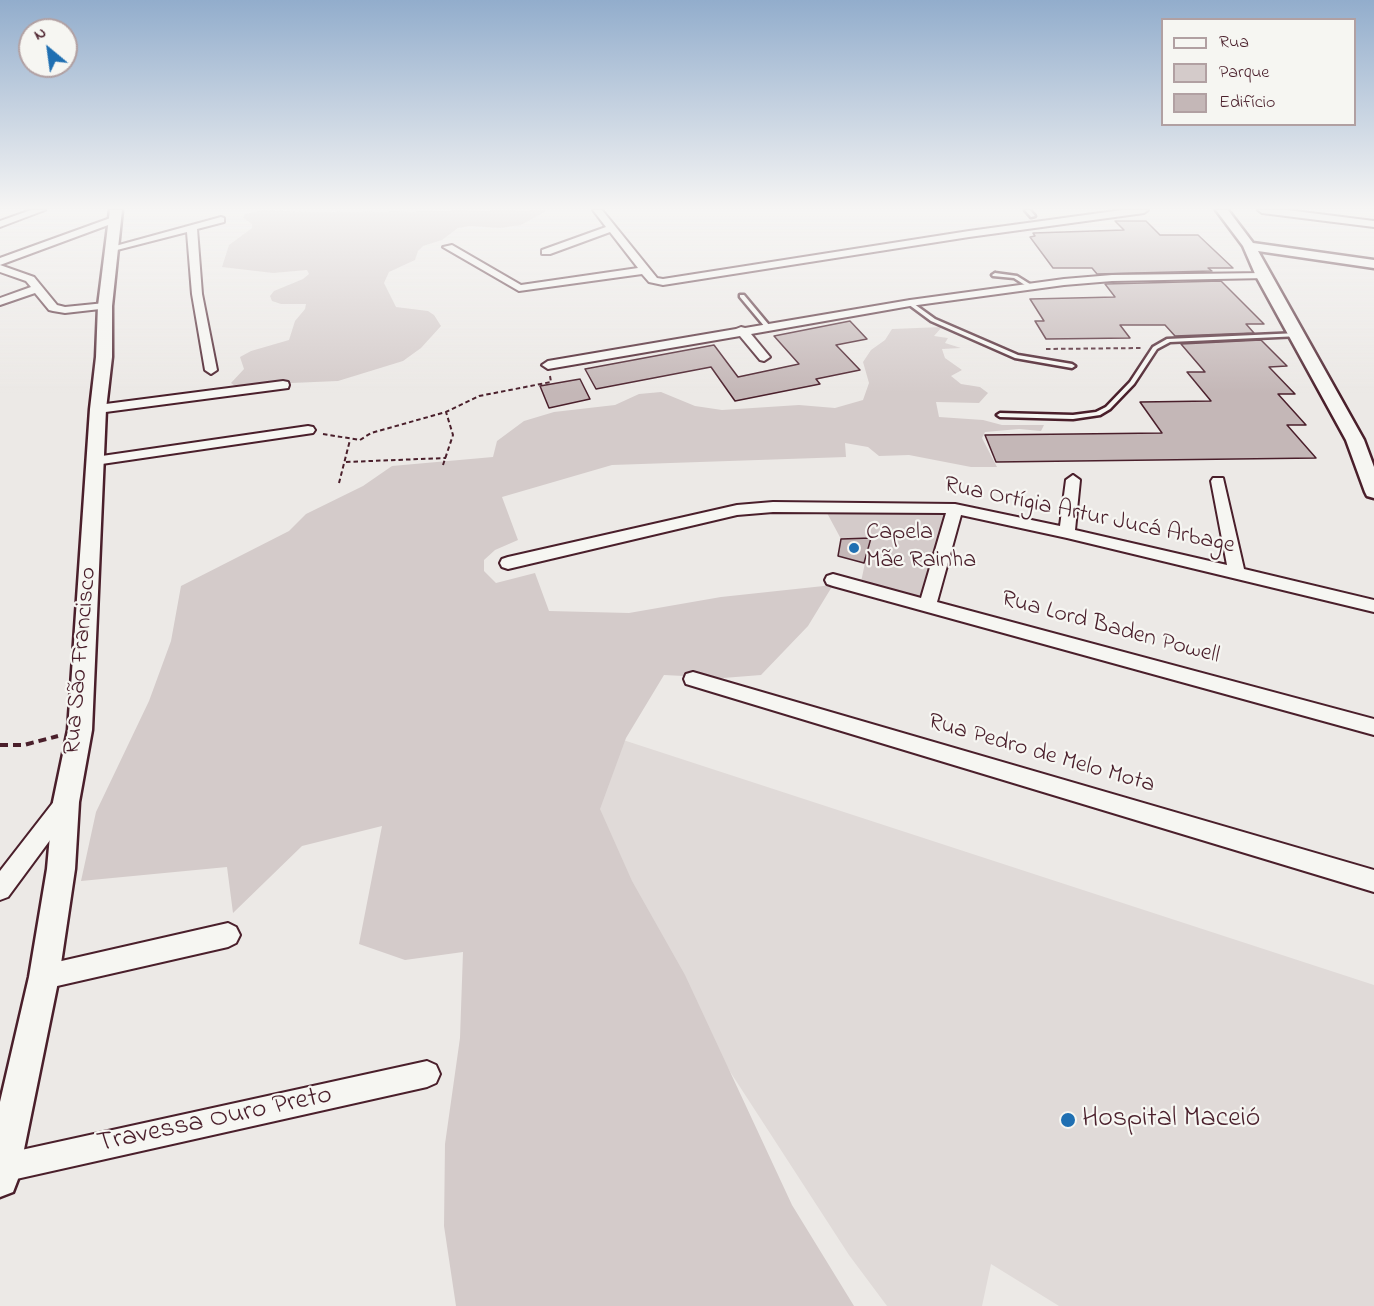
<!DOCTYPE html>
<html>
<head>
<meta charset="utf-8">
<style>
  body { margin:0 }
  #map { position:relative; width:1374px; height:1306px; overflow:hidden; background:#ece9e6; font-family:"Indie Flower",sans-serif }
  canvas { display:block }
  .legend { position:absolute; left:1161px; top:18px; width:195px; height:108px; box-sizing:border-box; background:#f6f6f2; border:2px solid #b1a0a2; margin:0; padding:8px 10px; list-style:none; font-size:18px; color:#4a1f2b }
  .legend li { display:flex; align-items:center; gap:12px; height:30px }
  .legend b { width:30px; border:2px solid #b1a0a2 }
  .north { position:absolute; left:18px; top:18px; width:60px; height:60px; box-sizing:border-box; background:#f6f6f2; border:2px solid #b1a0a2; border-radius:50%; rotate:331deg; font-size:16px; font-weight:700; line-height:24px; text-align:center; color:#4a1f2b }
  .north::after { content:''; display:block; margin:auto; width:21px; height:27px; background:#1f6fb2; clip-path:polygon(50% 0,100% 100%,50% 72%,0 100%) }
</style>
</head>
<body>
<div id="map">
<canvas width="1374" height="1306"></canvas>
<ul class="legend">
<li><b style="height:8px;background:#f6f6f2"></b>Rua</li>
<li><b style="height:16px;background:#d4cbca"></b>Parque</li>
<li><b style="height:16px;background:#c4b7b7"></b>Edifício</li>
</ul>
<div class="north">N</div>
</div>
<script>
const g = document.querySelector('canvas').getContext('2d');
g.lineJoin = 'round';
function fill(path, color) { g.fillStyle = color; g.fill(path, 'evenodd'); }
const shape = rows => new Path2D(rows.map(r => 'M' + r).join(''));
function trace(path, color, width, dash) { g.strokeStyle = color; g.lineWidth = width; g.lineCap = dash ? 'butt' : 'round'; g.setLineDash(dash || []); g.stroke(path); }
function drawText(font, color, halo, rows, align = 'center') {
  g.font = font + ' "Indie Flower",sans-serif'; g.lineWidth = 4.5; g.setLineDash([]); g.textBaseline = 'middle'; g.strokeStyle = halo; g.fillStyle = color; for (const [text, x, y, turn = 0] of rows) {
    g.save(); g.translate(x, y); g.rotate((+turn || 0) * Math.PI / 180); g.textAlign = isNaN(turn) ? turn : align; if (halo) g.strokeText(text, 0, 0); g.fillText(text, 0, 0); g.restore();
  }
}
fill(shape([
  [611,736,1374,985,1374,1306,1059,1306,991,1264,982,1306,887,1306,849,1255,572,828]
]), '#e0dad8');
fill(shape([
  [263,210,311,212,548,210,521,225,500,228,470,226,458,228,442,240,423,246,418,251,415,260,389,272,384,283,396,307,428,311,434,315,441,326,421,348,403,361,338,381,268,384,238,388,231,383,244,369,240,357,251,351,289,340,295,321,305,309,306,304,281,304,272,301,270,296,274,291,303,279,309,274,307,270,273,273,222,267,229,245,252,228,252,224,243,218,245,214],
  [942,327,934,336,948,338,945,343,961,348,942,349,945,358,962,370,951,376,961,384,980,387,988,393,979,403,936,402,939,417,983,420,1002,425,1044,425,1041,431,1019,429,985,432,982,438,997,467,971,467,909,455,879,456,868,447,845,443,846,457,612,465,502,497,518,540,495,550,484,560,484,571,496,583,535,573,549,611,629,613,721,597,833,585,808,626,761,675,723,678,664,675,626,738,600,809,632,881,685,975,792,1205,854,1306,456,1306,444,1226,445,1144,460,1038,463,952,405,960,359,944,382,826,302,846,233,913,227,867,81,881,96,812,149,701,171,641,181,586,289,531,306,514,363,486,392,466,493,457,497,441,524,421,554,412,615,405,639,394,661,392,695,406,722,410,799,405,835,408,863,400,869,383,863,362,871,350,885,340,892,329],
  [947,512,920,597,861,582,870,539,841,539,827,513]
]), '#d4cbca');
const building = shape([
  [1115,221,1146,221,1160,235,1198,235,1233,268,1208,268,1212,271,1097,274,1092,268,1053,268,1030,237,1035,236,1033,233,1124,230,1115,221],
  [1221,281,1264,324,1246,324,1254,333,1175,336,1165,325,1120,325,1130,338,1046,339,1035,321,1044,321,1030,299,1115,297,1105,284,1221,281],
  [850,321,867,339,836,345,860,370,816,379,820,384,735,401,711,367,596,389,585,369,714,345,738,377,799,364,774,336,850,321],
  [1261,340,1287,366,1269,367,1295,394,1278,394,1306,425,1287,425,1316,458,996,462,985,435,1162,433,1140,402,1211,401,1187,372,1205,372,1181,344,1261,340],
  [580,379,590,399,549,408,540,386,580,379],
  [871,538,864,563,838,556,841,539,871,538]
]);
fill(building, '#c4b7b7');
trace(building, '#4a1f2b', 1.5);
const service = shape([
  [1025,210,1030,210,1035,216,1031,217,1025,210],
  [995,273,1017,276,1033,286,1028,287,1014,278,993,276,992,275,995,273],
  [740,295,744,295,769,325,769,327,765,327,740,297,740,295],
  [910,301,935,319,1018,355,1072,364,1075,366,1072,368,1015,358,931,321,908,304,907,303,910,301],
  [1298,333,1301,335,1300,336,1170,342,1157,349,1134,384,1110,409,1100,415,1073,419,1000,417,997,415,1000,413,1073,415,1096,412,1106,407,1130,382,1153,347,1167,339,1298,333]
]);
const minor = shape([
  [31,210,45,210,0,227,0,221,31,210],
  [593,210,602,210,657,278,663,279,969,231,1122,210,1148,210,1144,213,969,237,663,285,649,282,642,274,519,291,443,247,452,245,521,285,638,268,610,232,550,254,542,254,542,250,606,227,593,210],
  [1258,210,1287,210,1374,221,1374,227,1262,213,1258,210],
  [116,216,121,219,119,221,0,265,34,277,57,305,65,307,105,303,111,306,109,308,65,313,53,311,49,310,35,293,0,305,0,298,31,287,26,281,0,272,0,258,116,216],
  [221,217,224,218,224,222,197,229,202,294,217,370,211,374,205,370,192,294,187,232,113,251,108,248,221,217],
  [1263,273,1267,274,1267,278,1112,281,1064,285,910,306,751,334,770,357,764,361,760,360,740,336,548,369,542,365,548,361,736,329,741,327,745,328,910,300,1064,279,1112,275,1263,273],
  [283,381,288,382,289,385,288,388,98,413,91,409,98,405,283,381],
  [308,426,313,427,315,430,313,433,95,465,88,461,95,457,308,426],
  [1073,475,1080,480,1075,530,1227,565,1211,481,1213,478,1223,478,1244,569,1374,600,1374,612,1067,538,961,515,937,602,1374,719,1374,735,833,586,827,584,825,580,827,576,833,574,921,598,946,513,773,512,737,515,508,569,502,567,500,563,502,559,508,557,737,505,773,502,955,504,1060,526,1066,480,1073,475],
  [693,672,1374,870,1374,892,686,684,684,679,686,674,693,672],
  [66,793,73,795,76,802,73,809,8,897,0,900,0,871,59,795,66,793],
  [228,923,236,927,240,935,236,943,228,947,44,989,35,986,32,977,35,968,44,965,228,923],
  [427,1061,436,1065,440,1074,436,1083,427,1087,3,1182,0,1181,0,1155,3,1154,427,1061]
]);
const tertiary = shape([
  [110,210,122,210,112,306,112,357,106,409,92,730,79,802,75,869,59,977,18,1179,13,1192,0,1197,0,1102,29,977,47,869,53,802,68,730,90,409,96,357,98,306,110,210],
  [1216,210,1228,210,1253,243,1374,260,1374,268,1258,251,1364,440,1374,467,1374,498,1367,496,1365,492,1346,440,1256,276,1243,246,1216,210]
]);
trace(service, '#4a1f2b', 5);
trace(minor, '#4a1f2b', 4);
trace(tertiary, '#4a1f2b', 5);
trace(shape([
  [1046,349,1141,348],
  [323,434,360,440,371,433,446,412,479,396,551,382,550,376],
  [346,462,446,458],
  [443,465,453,435,446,412],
  [339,483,350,440]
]), '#4a1f2b', 2, [4.5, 3]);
trace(shape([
  [0,745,24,745,58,736]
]), '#4a1f2b', 4, [8, 5]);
fill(service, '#f6f6f2');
fill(minor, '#f6f6f2');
fill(tertiary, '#f6f6f2');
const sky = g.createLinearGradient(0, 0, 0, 393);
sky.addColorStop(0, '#92adcc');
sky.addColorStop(0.53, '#f6f5f4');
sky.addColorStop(1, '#f6f5f400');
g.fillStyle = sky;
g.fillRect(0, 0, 1374, 393);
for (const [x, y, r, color] of [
  [854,548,6,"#1f6fb2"],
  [1068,1120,8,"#1f6fb2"]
]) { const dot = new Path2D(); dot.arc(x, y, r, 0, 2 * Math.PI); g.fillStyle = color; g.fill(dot); trace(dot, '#f6f6f2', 2); }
drawText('24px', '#4a1f2b', '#f6f6f2', [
  ["Rua Ortígia Artur Jucá Arbage",1089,517,12],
  ["Rua Lord Baden Powell",1110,629,15],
  ["Rua São Francisco",82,661,-85],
  ["Rua Pedro de Melo Mota",1041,755,16]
]);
drawText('24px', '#4a1f2b', '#f6f6f2', [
  ["Capela",866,534],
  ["Mãe Rainha",866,562]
], 'left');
drawText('28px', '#4a1f2b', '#f6f6f2', [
  ["Hospital Maceió",1082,1120]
], 'left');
drawText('28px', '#4a1f2b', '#f6f6f2', [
  ["Travessa Ouro Preto",215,1121,-12]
]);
</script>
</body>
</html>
